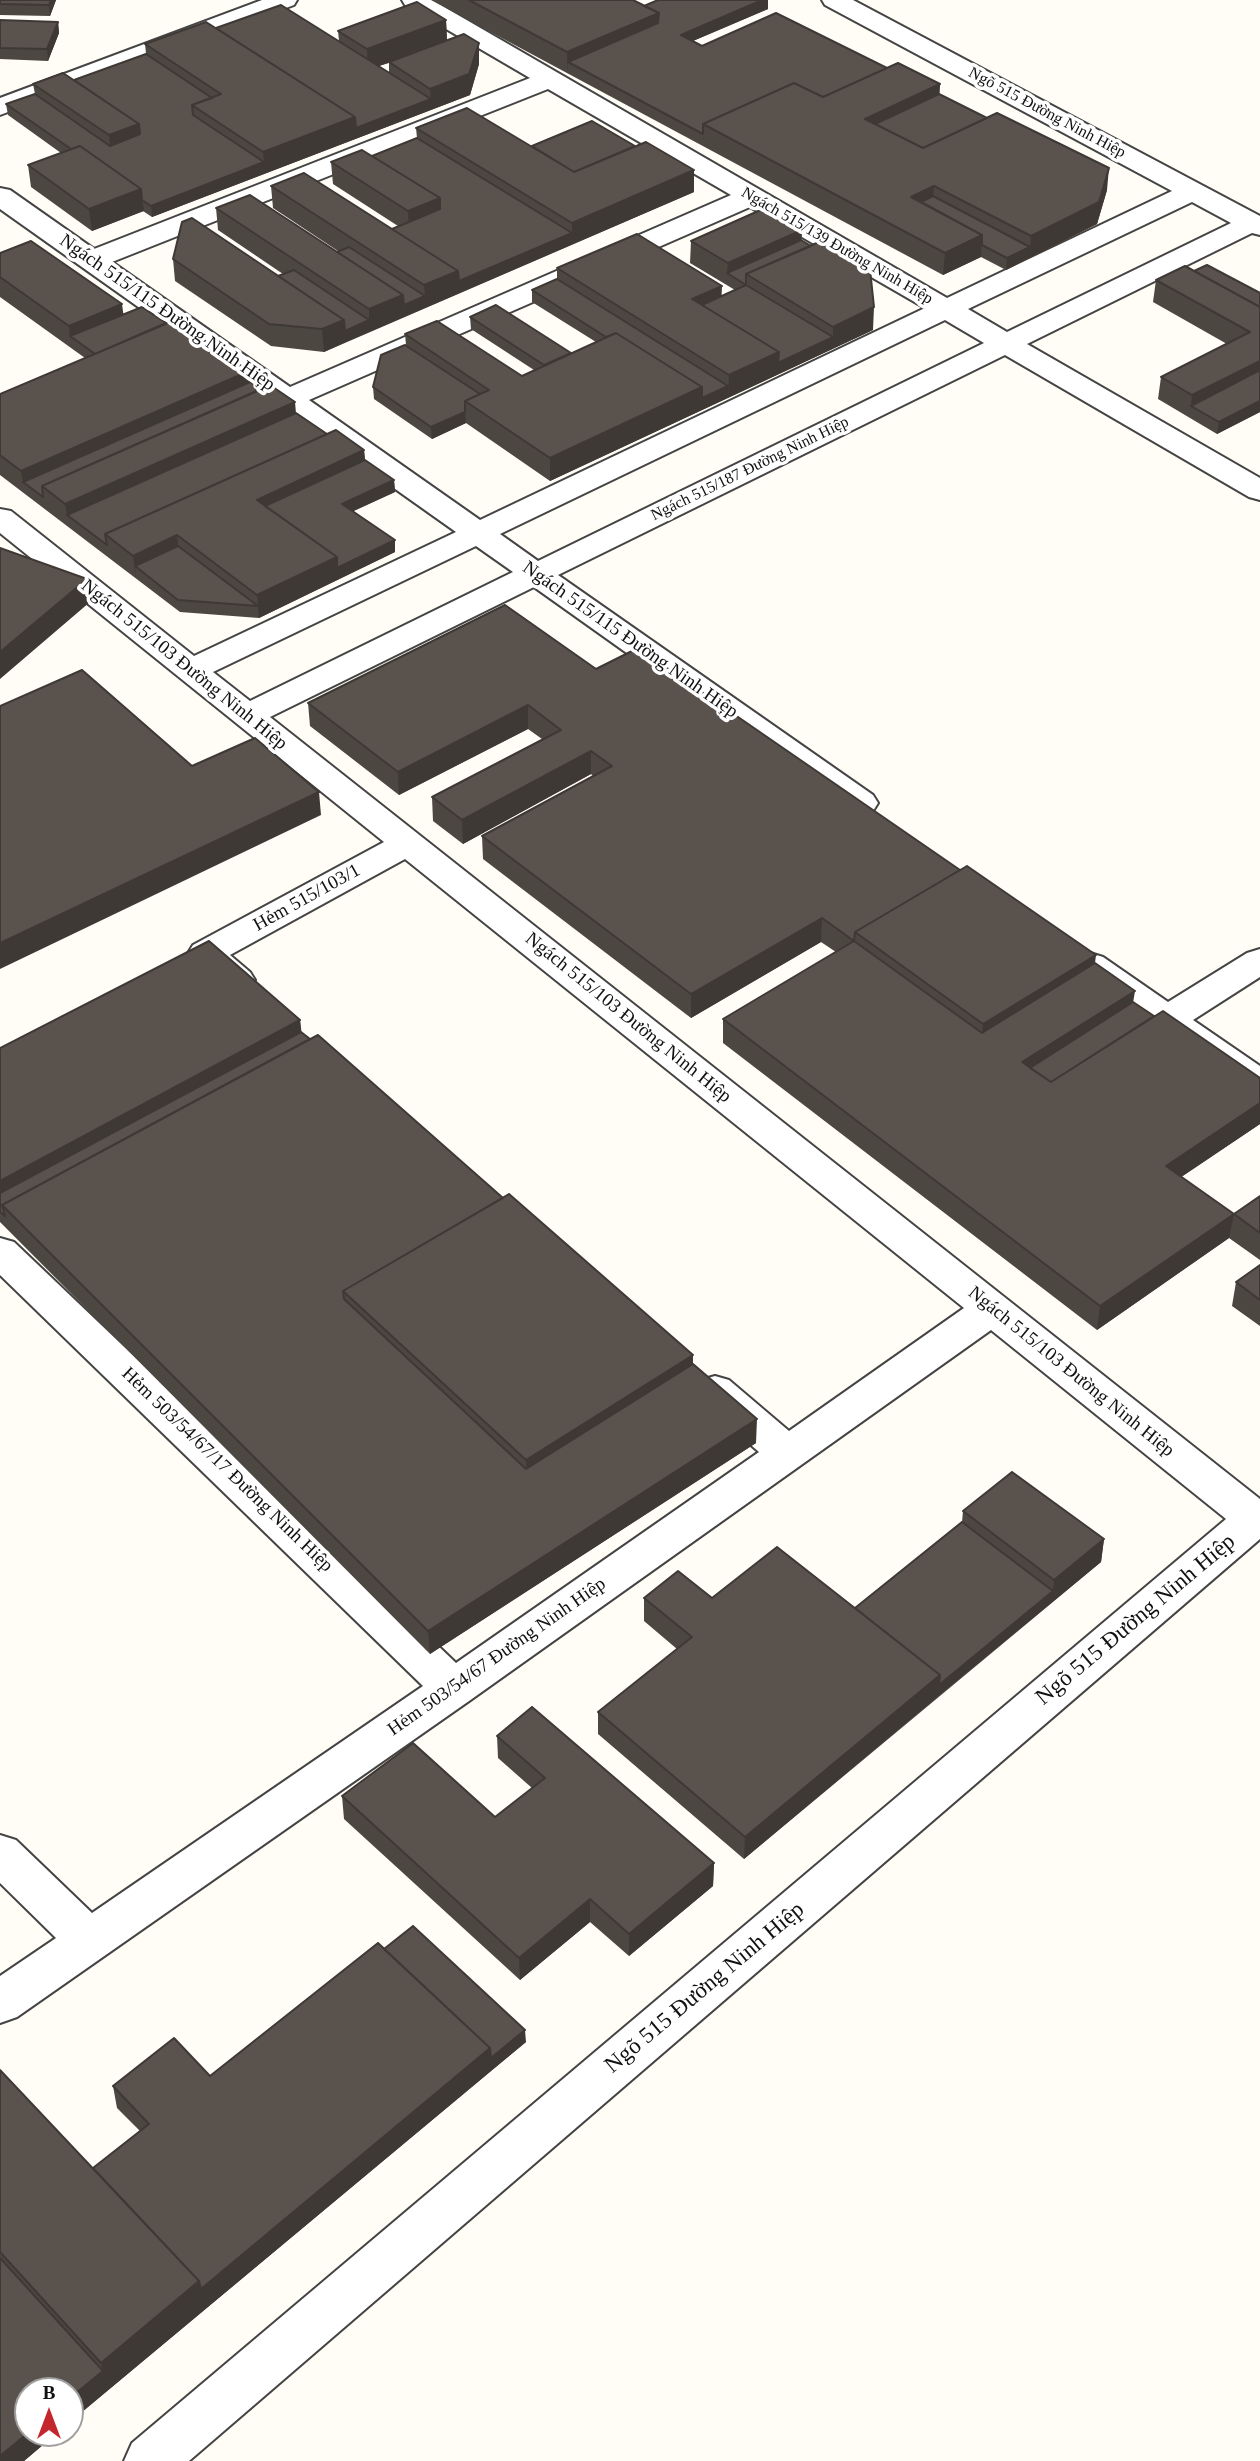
<!DOCTYPE html>
<html>
<head>
<meta charset="utf-8">
<style>
  body { margin:0 }
  #map { position:relative; width:1260px; height:2461px; overflow:hidden; background:#fffdf5; font-family:"Times New Roman",serif }
  canvas { display:block }
  .north { position:absolute; left:14px; top:2377px; width:70px; height:70px; box-sizing:border-box; background:#fff; border:2px solid #a0a0a0; border-radius:50%; rotate:0deg; font-size:19px; font-weight:700; line-height:28px; text-align:center; color:#111 }
  .north::after { content:''; display:block; margin:auto; width:24px; height:32px; background:#c4262e; clip-path:polygon(50% 0,100% 100%,50% 72%,0 100%) }
</style>
</head>
<body>
<div id="map">
<canvas width="1260" height="2461"></canvas>
<div class="north">B</div>
</div>
<script>
const g = document.querySelector('canvas').getContext('2d');
g.lineJoin = 'round';
const shape = rows => new Path2D(rows.map(r => 'M' + r).join(''));
function trace(path, color, width, dash) { g.strokeStyle = color; g.lineWidth = width; g.lineCap = dash ? 'butt' : 'round'; g.setLineDash(dash || []); g.stroke(path); }
function fill(path, color) { g.fillStyle = color; g.fill(path, 'evenodd'); }
function drawText(font, color, halo, rows, align = 'center') {
  g.font = font + ' "Times New Roman",serif'; g.lineWidth = 7; g.setLineDash([]); g.textBaseline = 'middle'; g.strokeStyle = halo; g.fillStyle = color; for (const [text, x, y, turn = 0] of rows) {
    g.save(); g.translate(x, y); g.rotate((+turn || 0) * Math.PI / 180); g.textAlign = isNaN(turn) ? turn : align; if (halo) g.strokeText(text, 0, 0); g.fillText(text, 0, 0); g.restore();
  }
}
const minor = shape([
  [262,0,297,0,294,5,0,115,0,98,262,0],
  [402,0,432,0,947,298,1172,191,825,5,822,0,853,0,1260,216,1260,235,1252,233,1027,344,1260,478,1260,500,1249,497,1005,355,558,575,873,795,878,803,873,811,861,814,849,811,534,587,270,717,1260,1499,1260,1539,189,2461,124,2461,132,2443,1226,1519,991,1330,469,1701,17,2017,0,2023,0,1976,56,1938,0,1883,0,1835,16,1840,92,1913,423,1686,0,1275,0,1238,14,1242,456,1663,759,1452,701,1402,695,1391,701,1380,715,1376,729,1380,789,1431,964,1308,405,859,230,955,250,972,255,980,250,988,237,992,224,988,193,961,188,953,193,945,384,842,0,533,0,509,11,511,194,656,456,532,0,209,0,188,10,190,94,249,530,78,405,5,402,0],
  [548,89,731,195,290,387,112,262,548,89],
  [1192,202,1231,223,1007,332,968,309,1192,202],
  [750,207,925,308,480,520,309,400,750,207],
  [945,320,984,343,538,561,500,534,945,320],
  [476,546,513,572,250,701,213,672,476,546],
  [1260,949,1260,977,1193,1020,1260,1066,1260,1097,1247,1093,1077,973,1072,965,1077,957,1090,953,1103,957,1168,1002,1247,953,1260,949]
]);
trace(minor, '#444', 4);
fill(minor, '#fff');
fill(shape([
  [0,0,56,0,50,16,0,15],
  [431,0,633,0,644,6,658,0,768,0,768,9,693,41,702,46,887,68,940,84,939,94,1107,190,1097,224,1006,270,981,257,943,275],
  [0,20,58,22,59,33,48,61,0,59],
  [446,20,447,41,479,64,470,95,152,217,143,211,92,231,31,187,28,165,61,153,8,115,6,104,35,94,33,84,74,80,146,54,145,44,216,28,339,41,338,31],
  [389,63,389,73,379,66],
  [416,128,532,146,694,192,324,352,271,346,175,281,173,259,278,276,283,274,218,230,216,208,337,252,338,251,273,208,271,186,392,229,398,226,333,184,331,162,372,156,417,138],
  [802,230,801,240,873,330,550,481,466,423,432,439,374,399,373,387,406,345,405,334,522,376,534,370,471,329,470,317,571,353,596,342,532,302,532,290,557,279,557,268,721,296,735,290,690,263,691,241],
  [0,253,124,314,166,323,249,371,250,382,327,434,364,450,365,460,394,480,395,492,353,511,395,540,395,552,259,618,180,612,0,475,0,394,85,358,0,297],
  [1194,271,1260,293,1260,412,1217,434,1158,399,1161,377,1227,344,1153,302,1156,280],
  [596,669,1095,963,1133,1002,1154,1016,1260,1078,1260,1124,1181,1177,1234,1214,1260,1196,1260,1260,1229,1238,1097,1330,723,1043,723,1019,836,952,821,942,691,1018,483,859,482,836,593,776,591,774,463,844,433,821,432,797,542,739,528,729,399,795,310,726,308,703],
  [300,1020,301,1032,693,1355,693,1364,756,1443,430,1654,0,1222,0,1048],
  [1260,1265,1260,1326,1232,1306,1236,1282],
  [963,1511,1104,1539,1101,1562,744,1859,598,1734,598,1712,677,1649,644,1621,644,1598,855,1608,962,1522],
  [497,1736,714,1863,713,1886,629,1956,590,1922,520,1980,344,1819,342,1796,495,1817,532,1788,498,1758],
  [384,1949,526,2042,70,2422,28,2433,57,2433,24,2461,0,2461,0,2070,93,2168,140,2131,117,2108,113,2086,210,2076]
]), '#4d4742');
fill(shape([
  [51,0,56,0,50,16,49,5],
  [762,0,768,0,768,9,681,46,681,35],
  [659,13,658,34,568,62,568,73,567,52],
  [446,20,447,41,368,70,367,49],
  [58,22,59,33,48,61,47,49],
  [479,43,479,64,470,95,152,217,151,206,264,162,263,152,355,117,431,99,430,89],
  [940,84,939,106,876,135,865,119],
  [139,124,141,146,111,157,109,135],
  [1109,168,1107,190,1097,224,1029,258,1031,236],
  [694,170,694,192,404,317,404,305,425,296,424,285,458,271,572,233,572,223],
  [934,186,932,208,911,197],
  [141,189,144,211,92,231,89,209],
  [440,198,441,220,409,233,408,211],
  [802,230,801,252,727,273,728,263],
  [982,235,981,257,943,275,945,253],
  [1030,247,1029,258,1006,270,1007,258],
  [722,286,721,308,703,316,692,299],
  [403,295,404,317,346,342,345,331,369,320,369,309],
  [122,304,125,326,70,336,69,326],
  [874,307,873,330,728,398,729,375,779,352,833,337,833,327],
  [344,320,346,342,324,352,322,329],
  [1260,361,1260,381,1191,406,1192,395],
  [249,371,251,394,23,482,21,471],
  [728,386,728,398,550,481,550,458,702,387],
  [1260,401,1260,412,1217,434,1219,422],
  [295,402,297,425,67,515,65,504],
  [465,412,466,423,432,439,431,427],
  [364,450,366,472,268,518,257,500],
  [394,480,395,492,343,516,342,504],
  [177,535,180,558,135,566,136,579,133,556],
  [395,540,395,552,259,618,257,595,337,557],
  [87,579,90,602,0,679,0,652],
  [528,705,528,729,399,795,398,772],
  [591,751,591,774,463,844,462,820],
  [319,792,321,815,0,969,0,943],
  [822,918,821,942,691,1018,691,994],
  [1096,955,1092,987,980,1057,983,1024],
  [1135,991,1131,1015,1029,1079,1022,1062],
  [300,1020,303,1044,0,1206,0,1181],
  [1260,1103,1260,1124,1162,1190,1166,1166],
  [1234,1214,1229,1238,1097,1330,1100,1306],
  [693,1355,692,1387,527,1492,526,1460],
  [757,1419,756,1443,430,1654,428,1631],
  [1104,1539,1101,1562,937,1697,939,1685,1053,1591,1054,1580],
  [940,1675,937,1697,744,1859,745,1837],
  [714,1863,713,1886,629,1956,629,1934],
  [590,1899,590,1922,520,1980,519,1958],
  [525,2030,526,2042,492,2070,491,2058],
  [490,2048,492,2070,70,2422,70,2398,103,2371,101,2363,199,2281],
  [28,2433,57,2433,24,2461,0,2461,0,2456]
]), '#3f3936');
const building = shape([
  [0,0,51,0,49,5,0,4,0,0],
  [469,0,633,0,659,13,567,52,469,0],
  [658,0,762,0,681,35,702,46,776,13,887,68,823,97,794,83,703,124,703,134,568,62,658,23,659,13,644,6,658,0],
  [417,2,446,20,367,49,338,31,417,2],
  [281,5,431,99,356,128,355,117,216,28,281,5],
  [0,20,58,22,47,49,0,48,0,20],
  [206,22,355,117,263,152,192,105,221,94,145,44,206,22],
  [464,34,479,43,469,74,430,89,389,62,464,34],
  [146,54,212,98,192,105,193,115,264,162,151,206,142,200,141,189,80,146,71,149,6,104,35,94,110,146,140,134,139,124,74,80,146,54],
  [898,63,940,84,865,119,923,148,997,113,1109,168,1099,202,1031,236,934,186,911,197,982,235,945,253,703,124,794,83,823,97,898,63],
  [63,73,139,124,109,135,33,84,63,73],
  [939,94,987,118,923,148,875,124,939,94],
  [467,108,574,172,646,142,694,170,572,223,416,128,467,108],
  [592,121,635,146,574,172,532,146,592,121],
  [417,138,572,233,459,281,458,271,392,229,440,209,440,198,372,156,417,138],
  [80,146,141,189,89,209,28,165,80,146],
  [362,150,440,198,408,211,331,162,362,150],
  [304,173,458,271,424,285,271,186,304,173],
  [250,195,403,295,369,309,216,208,250,195],
  [933,196,1030,247,1007,258,982,245,982,235,921,202,933,196],
  [765,208,802,230,728,263,691,241,765,208],
  [192,218,344,320,322,329,269,324,173,259,182,222,192,218],
  [637,234,722,286,692,299,779,352,729,375,557,268,637,234],
  [801,240,811,246,746,274,746,285,833,337,778,363,779,352,702,305,746,285,727,273,801,240],
  [31,241,122,304,69,326,0,277,0,253,31,241],
  [821,241,870,269,874,307,833,327,746,274,821,241],
  [349,247,425,296,404,305,403,295,337,252,349,247],
  [1207,265,1260,293,1260,307,1194,271,1207,265],
  [1185,266,1260,307,1260,361,1192,395,1161,377,1250,332,1156,280,1185,266],
  [294,270,369,320,345,331,344,320,278,276,294,270],
  [557,279,728,386,702,398,702,387,616,333,606,337,532,290,557,279],
  [496,305,571,353,544,365,470,317,496,305],
  [142,307,166,323,95,354,70,336,142,307],
  [175,320,249,371,21,471,0,455,0,394,175,320],
  [437,321,522,376,616,333,702,387,550,458,465,401,489,390,405,334,437,321],
  [405,345,480,394,465,401,465,412,431,427,373,387,381,355,405,345],
  [1260,370,1260,401,1219,422,1191,406,1260,370],
  [250,382,262,389,42,486,43,497,23,482,250,382],
  [270,385,295,402,65,504,42,486,270,385],
  [296,413,327,434,105,534,107,545,67,515,296,413],
  [336,430,364,450,257,500,337,557,257,595,177,535,133,556,105,534,336,430],
  [365,460,394,480,342,504,395,540,337,568,337,557,265,506,365,460],
  [178,546,258,606,178,600,135,566,178,546],
  [0,548,87,579,0,652,0,548],
  [505,605,596,669,638,648,960,870,855,932,854,941,822,918,691,994,482,836,612,766,591,751,462,820,432,797,561,730,528,705,398,772,308,703,505,605],
  [82,670,192,766,255,738,319,792,0,943,0,706,82,670],
  [967,866,1096,955,983,1024,855,932,967,866],
  [209,941,300,1020,0,1181,0,1048,209,941],
  [854,941,982,1033,1095,963,1135,991,1022,1062,1051,1082,1163,1011,1260,1078,1260,1103,1166,1166,1234,1214,1260,1196,1260,1233,1234,1214,1100,1306,723,1019,854,941],
  [1133,1002,1154,1016,1051,1082,1030,1068,1133,1002],
  [301,1032,310,1039,2,1205,5,1216,0,1212,0,1193,301,1032],
  [318,1035,503,1198,343,1291,344,1299,526,1469,693,1364,757,1419,428,1631,2,1205,318,1035],
  [509,1194,693,1355,526,1460,343,1291,509,1194],
  [1260,1265,1260,1300,1236,1282,1260,1265],
  [1012,1472,1104,1539,1054,1580,963,1511,1012,1472],
  [962,1522,1053,1591,939,1685,940,1675,855,1608,962,1522],
  [777,1547,940,1675,745,1837,598,1712,692,1637,644,1598,678,1571,712,1598,777,1547],
  [532,1707,714,1863,629,1934,590,1899,519,1958,342,1796,413,1743,495,1817,545,1778,497,1736,532,1707],
  [413,1926,525,2030,491,2058,490,2048,384,1949,413,1926],
  [378,1943,490,2048,201,2289,199,2281,93,2168,149,2124,113,2086,174,2038,210,2076,378,1943],
  [0,2070,199,2281,101,2363,0,2252,0,2070],
  [0,2258,103,2371,70,2398,70,2391,28,2391,28,2433,0,2456,0,2258]
]);
fill(building, '#5a524d');
trace(building, '#3f3936', 2);
drawText('16px', '#111', '#fff', [
  ["Ngõ 515 Đường Ninh Hiệp",1047,113,28],
  ["Ngách 515/139 Đường Ninh Hiệp",837,246,30],
  ["Ngách 515/187 Đường Ninh Hiệp",750,469,-26]
]);
drawText('19px', '#111', '#fff', [
  ["Ngách 515/115 Đường Ninh Hiệp",167,313,35],
  ["Ngách 515/115 Đường Ninh Hiệp",630,640,35],
  ["Ngách 515/103 Đường Ninh Hiệp",184,665,39],
  ["Hẻm 515/103/1",307,898,-29],
  ["Ngách 515/103 Đường Ninh Hiệp",628,1018,39],
  ["Ngách 515/103 Đường Ninh Hiệp",1071,1372,39],
  ["Hẻm 503/54/67/17 Đường Ninh Hiệp",227,1470,44],
  ["Hẻm 503/54/67 Đường Ninh Hiệp",497,1657,-35]
]);
drawText('23px', '#111', '#fff', [
  ["Ngõ 515 Đường Ninh Hiệp",1136,1620,-40],
  ["Ngõ 515 Đường Ninh Hiệp",705,1988,-40]
]);
</script>
</body>
</html>
